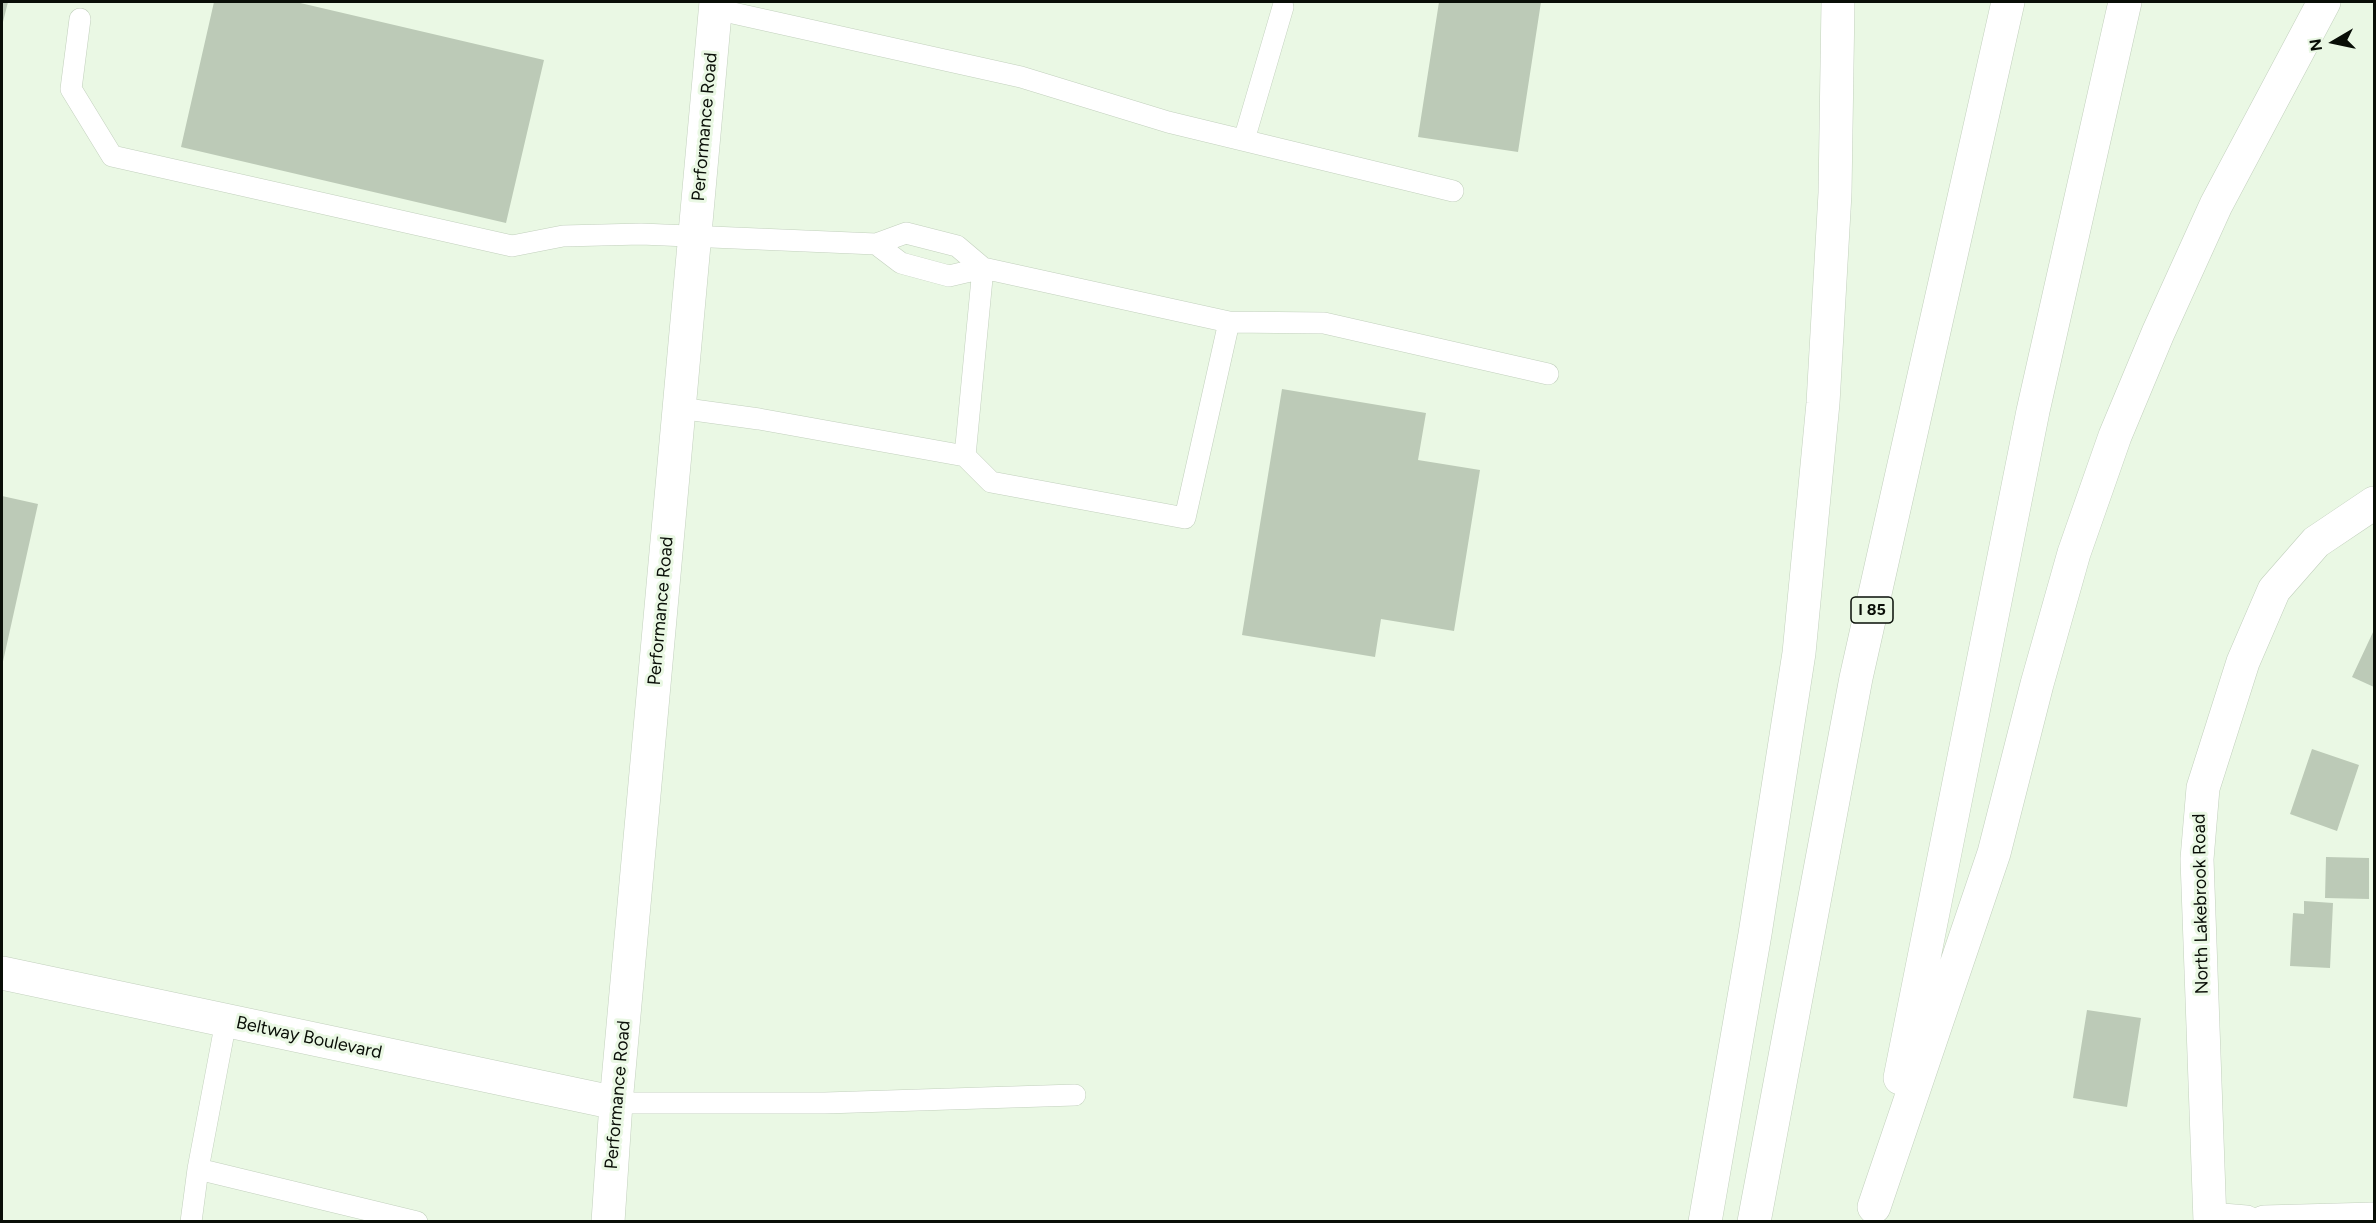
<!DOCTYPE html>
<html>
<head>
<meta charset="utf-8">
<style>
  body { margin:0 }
  #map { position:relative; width:2376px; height:1223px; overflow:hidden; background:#eaf8e4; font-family:Figtree,sans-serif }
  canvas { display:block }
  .frame { position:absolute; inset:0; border:3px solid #090e07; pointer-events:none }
  .north { position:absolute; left:2304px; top:12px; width:60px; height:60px; -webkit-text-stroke:4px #eaf8e4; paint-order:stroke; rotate:261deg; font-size:16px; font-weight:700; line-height:24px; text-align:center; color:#090e07 }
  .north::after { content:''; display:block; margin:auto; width:21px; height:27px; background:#090e07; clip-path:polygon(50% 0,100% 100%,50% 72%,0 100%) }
</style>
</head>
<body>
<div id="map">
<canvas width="2376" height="1223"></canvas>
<div class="frame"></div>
<div class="north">N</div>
</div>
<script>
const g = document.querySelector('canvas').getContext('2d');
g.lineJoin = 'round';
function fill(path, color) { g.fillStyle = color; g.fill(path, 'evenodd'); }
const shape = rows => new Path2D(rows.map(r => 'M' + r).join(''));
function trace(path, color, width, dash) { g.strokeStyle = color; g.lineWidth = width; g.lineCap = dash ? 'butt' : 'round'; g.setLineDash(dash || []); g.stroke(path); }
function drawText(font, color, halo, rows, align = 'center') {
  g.font = font + ' Figtree,sans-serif'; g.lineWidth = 6; g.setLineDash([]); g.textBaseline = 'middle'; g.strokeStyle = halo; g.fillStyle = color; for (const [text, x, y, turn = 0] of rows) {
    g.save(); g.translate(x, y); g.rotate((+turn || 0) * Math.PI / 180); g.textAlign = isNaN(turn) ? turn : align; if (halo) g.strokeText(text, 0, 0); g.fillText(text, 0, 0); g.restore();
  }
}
fill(shape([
  [2,2,8,2,2,26],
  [214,2,296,2,544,60,506,223,181,147],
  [1439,2,1541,2,1518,152,1418,137],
  [1282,389,1426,413,1418,460,1480,470,1454,631,1381,619,1375,657,1242,635],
  [2,496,38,504,2,666],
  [2374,630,2374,687,2352,677],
  [2312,749,2359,765,2337,831,2290,814],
  [2326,857,2369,858,2369,899,2325,898],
  [2304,901,2333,903,2330,968,2290,966,2293,913,2304,914],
  [2087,1010,2141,1018,2127,1107,2073,1098]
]), '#bccab7');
const lane = shape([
  [715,9,1021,77,1168,122,1453,191],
  [80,19,71,89,112,156,512,246,563,236,641,234,876,244,906,233,957,246,983,268,949,276,901,263,876,244],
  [1244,140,1283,7],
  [679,408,759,419,965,456,991,482,1185,518,1229,322,1324,323,1548,374],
  [965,456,983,268,1229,322],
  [226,1021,198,1169,417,1222],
  [616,1103,825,1103,1075,1095],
  [191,1222,198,1169]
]);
const street = shape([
  [2,973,616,1103],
  [2210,1219,2246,1222],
  [608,1222,616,1103,716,2],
  [2210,1222,2197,859,2203,788,2243,662,2274,590,2316,542,2374,503],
  [2264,1222,2374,1219]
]);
const highway = shape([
  [1900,1078,2033,411,2125,2],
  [1874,1207,1994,853,2037,684,2074,553,2115,436,2158,333,2216,205,2324,2],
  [1705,1222,1755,934,1799,653,1823,403,1835,193,1838,2],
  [1754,1222,1856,678,2008,2]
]);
trace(lane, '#c2d0bd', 22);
trace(street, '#c2d0bd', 34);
trace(highway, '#c2d0bd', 34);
trace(lane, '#fff', 21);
trace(street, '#fff', 33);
trace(highway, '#fff', 33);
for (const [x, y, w] of [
  [1872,610,42]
]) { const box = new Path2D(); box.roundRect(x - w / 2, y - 13, w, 26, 4.5); g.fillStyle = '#eaf8e4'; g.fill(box); trace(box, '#090e07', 1.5); }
drawText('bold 16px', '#090e07', null, [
  ["I 85",1872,610]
]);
drawText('18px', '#090e07', '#eaf8e4', [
  ["Performance Road",705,127,-85],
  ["Performance Road",661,611,-85],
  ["North Lakebrook Road",2201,904,-91],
  ["Beltway Boulevard",309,1038,12],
  ["Performance Road",618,1095,-85]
]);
</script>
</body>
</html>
